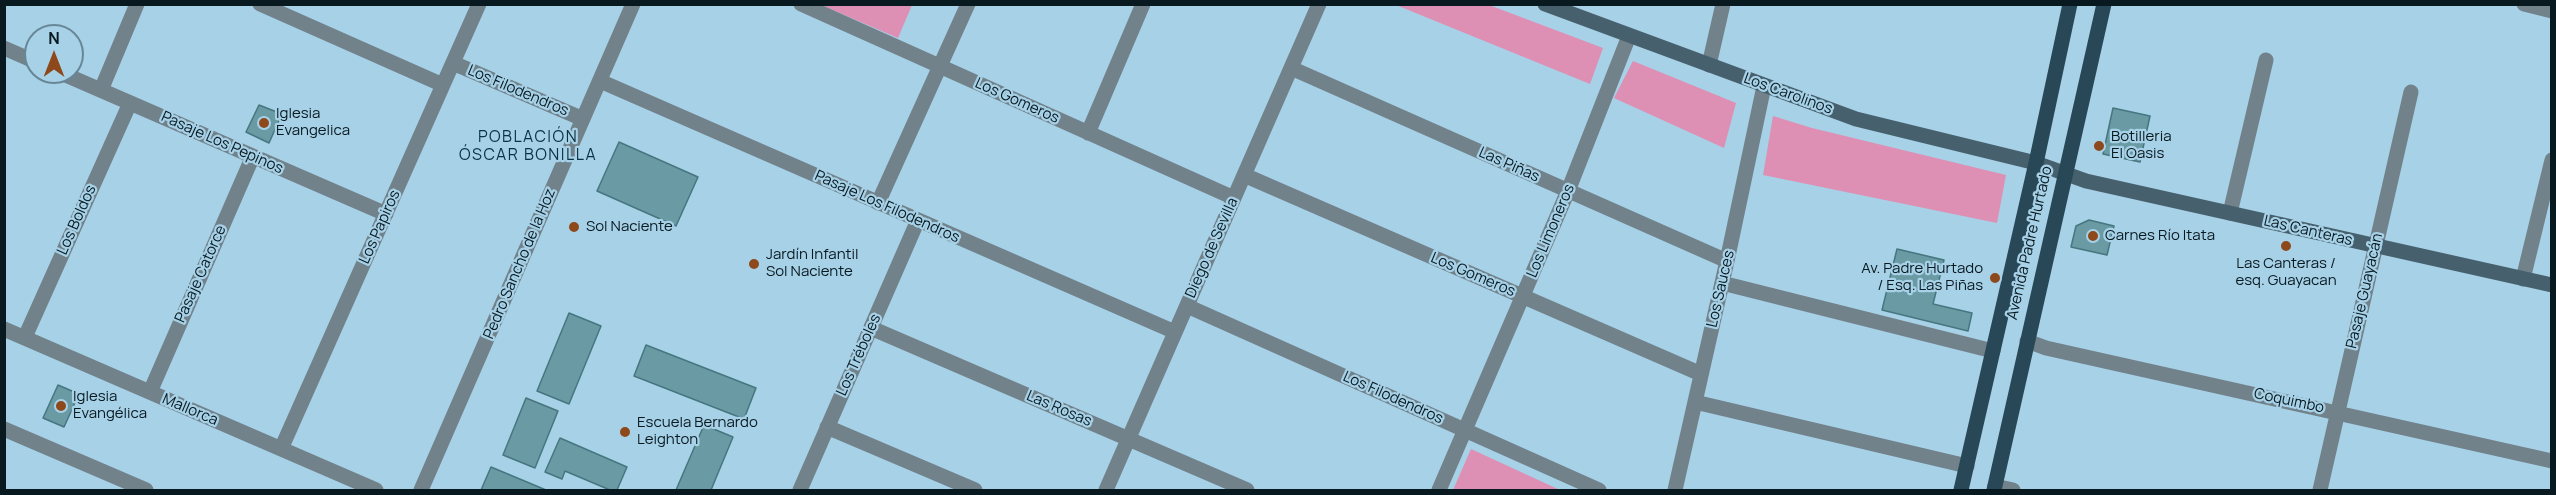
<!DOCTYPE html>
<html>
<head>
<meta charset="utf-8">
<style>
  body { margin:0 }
  #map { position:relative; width:2556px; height:495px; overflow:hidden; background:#a7d1e7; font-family:Manrope,sans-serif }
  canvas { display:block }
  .frame { position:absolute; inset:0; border:6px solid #081920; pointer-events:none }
  .north { position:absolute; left:24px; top:24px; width:60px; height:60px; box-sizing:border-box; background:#a7d1e7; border:2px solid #678797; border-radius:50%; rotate:0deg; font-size:16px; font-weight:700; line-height:24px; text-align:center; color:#081920 }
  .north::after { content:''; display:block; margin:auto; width:21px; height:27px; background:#8d491c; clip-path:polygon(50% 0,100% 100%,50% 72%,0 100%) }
</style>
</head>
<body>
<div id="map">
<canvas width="2556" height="495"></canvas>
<div class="frame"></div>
<div class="north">N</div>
</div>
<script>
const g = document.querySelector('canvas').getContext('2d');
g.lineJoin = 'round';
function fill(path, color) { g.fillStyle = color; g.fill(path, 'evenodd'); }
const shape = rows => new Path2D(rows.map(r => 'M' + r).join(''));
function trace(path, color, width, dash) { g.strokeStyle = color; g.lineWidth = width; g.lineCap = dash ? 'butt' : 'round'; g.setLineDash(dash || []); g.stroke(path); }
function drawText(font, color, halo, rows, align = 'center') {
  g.font = font + ' Manrope,sans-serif'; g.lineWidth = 4.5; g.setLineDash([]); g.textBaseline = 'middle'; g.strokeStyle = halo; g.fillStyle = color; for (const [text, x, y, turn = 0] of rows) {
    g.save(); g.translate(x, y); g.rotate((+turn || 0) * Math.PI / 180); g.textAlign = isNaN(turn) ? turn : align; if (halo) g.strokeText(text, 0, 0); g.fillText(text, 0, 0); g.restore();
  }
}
fill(shape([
  [821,5,912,5,898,38],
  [1396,5,1489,5,1603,48,1590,84],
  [1633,61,1736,103,1724,148,1614,98],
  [1773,116,1812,128,2006,175,1997,223,1763,175],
  [1471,449,1560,490,1453,490]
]), '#de8fb4');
const building = shape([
  [259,105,282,114,269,143,246,132,259,105],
  [2113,108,2150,116,2140,162,2103,154,2113,108],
  [619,142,698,177,676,226,597,191,619,142],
  [2089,220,2114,226,2107,255,2071,247,2076,226,2089,220],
  [1897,249,1944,260,1933,304,1972,313,1968,331,1882,310,1897,249],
  [569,313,601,326,569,404,537,391,569,313],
  [646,345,756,388,744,419,634,376,646,345],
  [58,385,79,394,64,427,43,418,58,385],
  [526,398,558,411,535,468,503,455,526,398],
  [704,425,733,437,711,490,676,490,704,425],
  [560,438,627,467,617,490,610,490,565,471,562,479,545,472,560,438],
  [491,467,546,490,481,490,491,467]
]);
fill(building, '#6a9ba4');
trace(building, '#46767f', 1.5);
trace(shape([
  [260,4,443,85],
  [801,4,1234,198],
  [2524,4,2552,11],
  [4,48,36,62],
  [453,63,583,119],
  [1709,65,1723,4],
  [1291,68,1727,261],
  [59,72,386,214],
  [600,81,1175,332],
  [101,90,137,4],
  [1088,133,1143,4],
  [1244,175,1701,374],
  [878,203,968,4],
  [2230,213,2266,60],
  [2523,279,2552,160],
  [1722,283,1993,351],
  [1187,306,1599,490],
  [871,328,1247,490],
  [4,329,376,490],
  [25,337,130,103],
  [2027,341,2046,348,2552,461],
  [150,392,253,156],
  [1695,402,1967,466],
  [827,427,975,490],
  [4,429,146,490],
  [281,449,479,4],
  [1995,486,2013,490],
  [421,490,633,4],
  [800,490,918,220],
  [1106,490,1319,4],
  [1439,490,1568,191,1629,36],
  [1675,490,1727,261,1764,86],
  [2320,490,2411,92]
]), '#71828b', 15);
trace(shape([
  [1545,4,1856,119,2036,163,2086,181,2552,285]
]), '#47606d', 15);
trace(shape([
  [1961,490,2036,163,2070,4],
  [1994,490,2104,4]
]), '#284857', 15);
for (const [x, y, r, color] of [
  [264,123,6,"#8d491c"],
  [2099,146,6,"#8d491c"],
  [574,227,6,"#8d491c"],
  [2093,236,6,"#8d491c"],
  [2286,246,6,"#8d491c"],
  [754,264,6,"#8d491c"],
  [1995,278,6,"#8d491c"],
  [61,406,6,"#8d491c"],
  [625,432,6,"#8d491c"]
]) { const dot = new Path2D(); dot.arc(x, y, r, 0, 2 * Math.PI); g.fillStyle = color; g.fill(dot); trace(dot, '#a7d1e7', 2); }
drawText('15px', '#081920', '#a7d1e7', [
  ["Los Filodendros",518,91,23],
  ["Los Carolinos",1788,94,20],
  ["Los Gomeros",1017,101,24],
  ["Pasaje Los Pepinos",222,143,24],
  ["Las Piñas",1509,165,24],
  ["Pasaje Los Filodendros",887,207,24],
  ["Los Boldos",77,220,-66],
  ["Los Papiros",380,227,-66],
  ["Los Limoneros",1551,231,-67],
  ["Las Canteras",2308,231,13],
  ["Avenida Padre Hurtado",2030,243,-77],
  ["Diego de Sevilla",1212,248,-66],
  ["Pedro Sancho de la Hoz",520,264,-67],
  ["Pasaje Catorce",201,274,-66],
  ["Los Gomeros",1473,275,23],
  ["Los Sauces",1721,289,-77],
  ["Pasaje Guayacán",2365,291,-77],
  ["Los Tréboles",859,355,-66],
  ["Los Filodendros",1393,398,24],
  ["Coquimbo",2289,401,12],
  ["Las Rosas",1059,409,23],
  ["Mallorca",190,410,23]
]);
drawText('15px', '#081920', '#a7d1e7', [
  ["Iglesia",276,114],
  ["Evangelica",276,131],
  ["Botilleria",2111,137],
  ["El Oasis",2111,154],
  ["Sol Naciente",586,227],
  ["Carnes Río Itata",2105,236],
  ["Jardín Infantil",766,255],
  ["Sol Naciente",766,272],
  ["Las Canteras /",2286,264,"center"],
  ["esq. Guayacan",2286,281,"center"],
  ["Av. Padre Hurtado",1983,269,"right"],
  ["/ Esq. Las Piñas",1983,286,"right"],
  ["Iglesia",73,397],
  ["Evangélica",73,414],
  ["Escuela Bernardo",637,423],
  ["Leighton",637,440]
], 'left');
g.letterSpacing = '1.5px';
drawText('16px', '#093344', '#a7d1e7', [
  ["POBLACIÓN",528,138],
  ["ÓSCAR BONILLA",528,156]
]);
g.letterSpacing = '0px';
</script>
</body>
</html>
